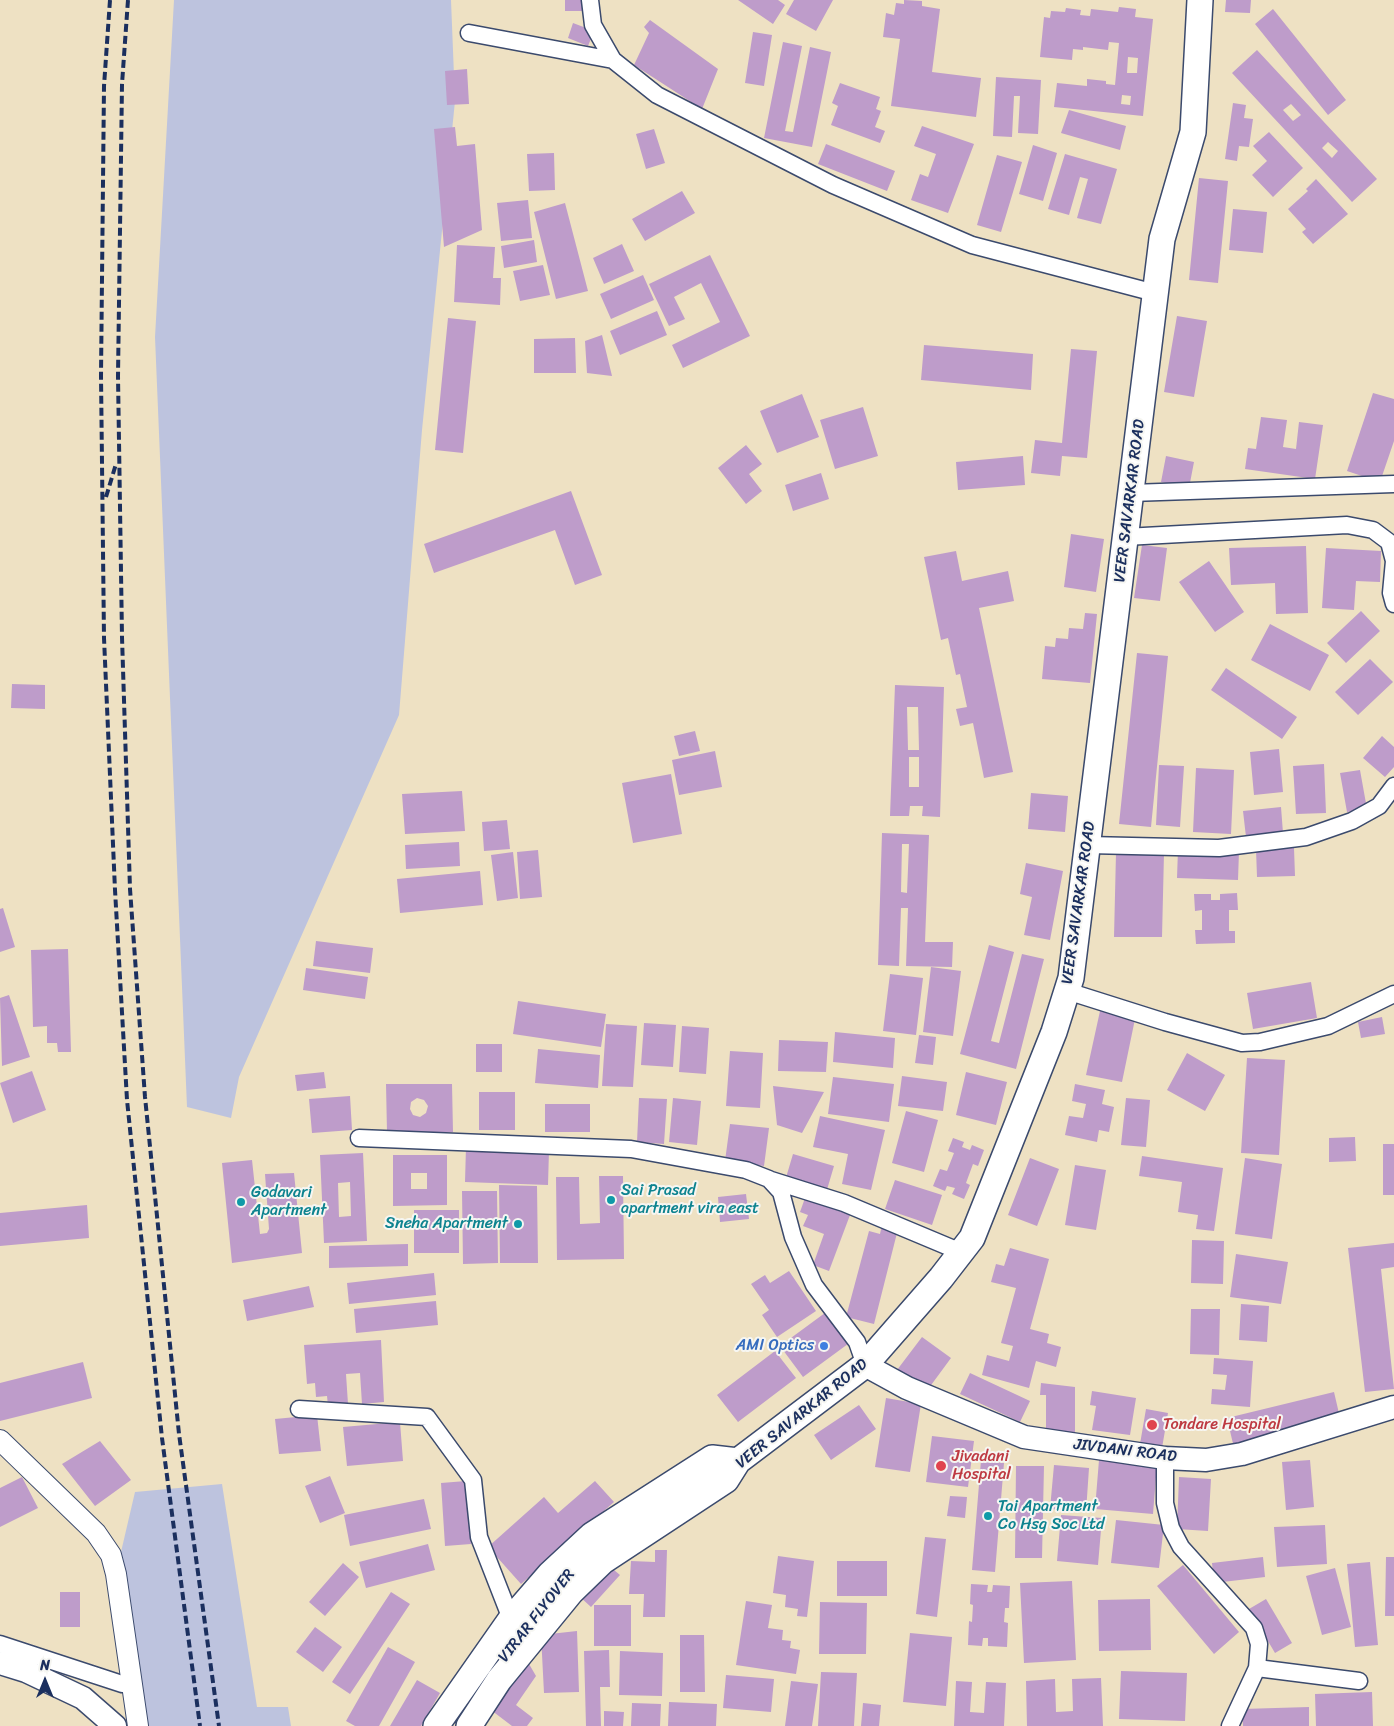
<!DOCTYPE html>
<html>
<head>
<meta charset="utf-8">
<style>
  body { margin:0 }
  #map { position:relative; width:1394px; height:1726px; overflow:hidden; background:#eee1c3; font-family:Sriracha,sans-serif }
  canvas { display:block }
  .north { position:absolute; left:20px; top:1656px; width:50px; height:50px; -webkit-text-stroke:4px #f6f6f2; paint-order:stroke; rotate:0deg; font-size:14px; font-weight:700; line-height:20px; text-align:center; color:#1b2f5e }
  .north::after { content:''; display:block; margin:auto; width:18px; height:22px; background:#1b2f5e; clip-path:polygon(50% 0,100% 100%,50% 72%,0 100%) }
</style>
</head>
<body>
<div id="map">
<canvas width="1394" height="1726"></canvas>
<div class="north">N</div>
</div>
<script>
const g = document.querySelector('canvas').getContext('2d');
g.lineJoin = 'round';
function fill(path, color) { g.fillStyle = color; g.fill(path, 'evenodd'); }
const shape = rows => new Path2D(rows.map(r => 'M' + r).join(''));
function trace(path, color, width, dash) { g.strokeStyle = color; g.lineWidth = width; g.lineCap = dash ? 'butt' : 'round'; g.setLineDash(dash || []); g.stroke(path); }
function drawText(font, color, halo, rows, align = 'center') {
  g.font = font + ' Sriracha,sans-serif'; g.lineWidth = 4; g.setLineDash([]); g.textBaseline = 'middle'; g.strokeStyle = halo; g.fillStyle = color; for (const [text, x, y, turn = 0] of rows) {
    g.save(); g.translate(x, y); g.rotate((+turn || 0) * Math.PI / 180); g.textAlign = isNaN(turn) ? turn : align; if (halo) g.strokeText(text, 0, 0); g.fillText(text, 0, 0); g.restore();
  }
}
fill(shape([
  [174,0,451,0,455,101,422,430,399,715,239,1077,231,1118,187,1107,155,337],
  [222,1484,257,1707,288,1707,291,1726,144,1726,121,1552,135,1492]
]), '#bdc3de');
fill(shape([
  [565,0,588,0,588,11,565,11],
  [738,0,778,0,785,5,773,24],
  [794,0,833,0,816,31,786,14],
  [904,0,922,1,922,6,940,9,932,72,981,78,976,117,891,106,900,39,883,37,886,13,894,15,896,3,904,4],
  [1226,0,1251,0,1250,13,1225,12],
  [1119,7,1136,9,1135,17,1153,19,1143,116,1054,107,1057,83,1087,86,1087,79,1106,81,1106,84,1115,85,1119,43,1109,42,1108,50,1083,47,1083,50,1073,49,1072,60,1040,57,1044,17,1050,18,1051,11,1065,12,1066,8,1081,10,1080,15,1090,16,1091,9,1118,12],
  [1128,57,1138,58,1137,73,1127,73],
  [1122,95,1131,96,1130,105,1121,104],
  [1273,9,1346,100,1328,115,1255,24],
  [650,20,718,69,702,109,634,65,649,33,644,27],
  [573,23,594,31,588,46,568,38],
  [753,32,772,35,764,86,745,83],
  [783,42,802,46,785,131,793,132,810,47,831,52,812,147,764,138],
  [1257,50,1377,179,1352,202,1232,73],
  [1291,104,1301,115,1293,121,1283,110],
  [1328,142,1338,151,1332,158,1322,148],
  [467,69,469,104,447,105,445,71],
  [996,77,1041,80,1038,134,1018,133,1020,96,1014,96,1012,137,993,136],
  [840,83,880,97,876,109,881,111,875,127,885,131,880,143,831,125,838,106,832,103],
  [1233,103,1246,105,1244,118,1253,119,1249,147,1239,146,1237,161,1225,159],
  [1069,110,1126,126,1120,150,1061,133],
  [922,126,974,144,948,213,911,200,920,174,928,177,936,154,914,146],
  [455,127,457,146,475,144,482,230,444,247,434,129],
  [654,129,665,163,646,169,636,134],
  [1269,132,1303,168,1273,197,1252,175,1267,161,1253,146],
  [826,144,895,171,887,191,818,164],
  [1033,145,1057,153,1043,201,1019,194],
  [554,153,555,190,529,191,527,154],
  [1065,154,1117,169,1101,224,1077,218,1088,179,1080,177,1069,215,1048,209],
  [997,155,1022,162,1001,232,977,225],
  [1199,178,1228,181,1218,283,1189,280],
  [1316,179,1348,214,1313,244,1302,232,1306,229,1288,209,1308,191,1306,189],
  [682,191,695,213,645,241,632,219],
  [528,200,532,238,501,241,497,203],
  [565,203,588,291,556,299,534,212],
  [1233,209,1267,212,1263,253,1229,250],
  [534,240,537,262,504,268,501,246],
  [622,244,634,271,604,284,593,258],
  [457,245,495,247,493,278,501,278,500,305,454,302],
  [710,255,750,336,683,368,672,345,720,322,701,283,674,297,685,319,669,326,649,284],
  [543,265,550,295,520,301,513,271],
  [643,275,654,300,611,319,600,294],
  [657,311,667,335,620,355,610,331],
  [1177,316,1207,321,1194,397,1164,392],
  [448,318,476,321,463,453,435,450],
  [602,335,612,376,587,373,585,341],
  [575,338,576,373,534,373,534,339],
  [924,345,1033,354,1031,390,921,380],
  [1071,349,1097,351,1087,458,1062,456,1060,476,1031,473,1035,440,1062,443],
  [1373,393,1394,399,1394,441,1380,482,1347,471],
  [802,394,819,437,777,453,760,411],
  [863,407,878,456,835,469,820,420],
  [1261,417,1287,420,1283,447,1296,449,1299,422,1323,425,1315,479,1245,469,1248,448,1256,449],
  [746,445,762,464,749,474,762,491,746,504,718,468],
  [1023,456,1025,485,958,490,956,462],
  [1166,456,1194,462,1189,488,1161,482],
  [821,473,829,499,793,511,785,485],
  [571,491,602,575,575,585,555,530,434,573,424,544],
  [1071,534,1104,539,1096,592,1064,587],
  [1142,545,1167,548,1160,601,1134,598],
  [1306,546,1308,613,1276,614,1275,583,1231,585,1229,548],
  [1326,548,1381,551,1380,582,1356,581,1354,610,1322,608],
  [956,551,962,581,1008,571,1014,601,979,608,1013,772,984,778,973,723,960,726,956,709,967,707,960,674,956,675,948,638,941,640,924,557],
  [1209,561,1244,612,1215,632,1179,582],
  [1361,611,1380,631,1346,663,1327,643],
  [1085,613,1097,614,1090,683,1042,679,1045,646,1055,647,1056,638,1068,639,1069,628,1083,629],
  [1270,624,1329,655,1310,691,1251,660],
  [1137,653,1168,656,1151,827,1119,824],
  [1370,659,1393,682,1358,715,1335,692],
  [1226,668,1297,717,1282,739,1211,690],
  [12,684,45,685,45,709,11,708],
  [895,685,944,687,940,817,922,816,923,806,910,806,909,816,890,816],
  [907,707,918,707,919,750,908,750],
  [909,757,919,757,919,787,909,787],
  [695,731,700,751,679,756,674,736],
  [1382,736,1394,747,1394,767,1385,777,1363,758],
  [1279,749,1283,792,1254,795,1250,752],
  [715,751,722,787,679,795,672,760],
  [1324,764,1326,813,1296,814,1293,766],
  [1159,765,1184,766,1180,827,1156,825],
  [1196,768,1234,770,1231,834,1193,832],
  [1360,770,1367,809,1347,812,1340,773],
  [671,774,682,834,633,843,622,783],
  [462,791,465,831,405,834,402,794],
  [1031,793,1068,796,1065,832,1028,829],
  [1281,807,1283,833,1246,837,1243,811],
  [507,820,510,849,484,851,482,822],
  [882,833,929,835,925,942,953,942,952,967,906,966,908,908,901,908,899,966,878,965],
  [902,844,909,844,907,893,901,892],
  [459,842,460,866,406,869,405,845],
  [1294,848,1295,876,1257,877,1256,849],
  [1178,849,1239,851,1238,880,1177,878],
  [538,850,542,897,520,899,517,852],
  [513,852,518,898,497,901,491,855],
  [1116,853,1164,853,1162,937,1114,937],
  [1026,863,1063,871,1050,940,1024,935,1032,897,1020,894],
  [480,871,483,905,400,913,397,879],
  [1237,893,1238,910,1229,910,1229,931,1235,931,1235,943,1196,944,1195,930,1202,930,1202,910,1195,911,1194,894,1211,894,1211,900,1220,900,1220,894],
  [3,908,15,947,0,952,0,909],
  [316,941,373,948,370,973,313,966],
  [989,945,1014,952,991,1041,999,1043,1022,954,1044,959,1016,1069,960,1054],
  [68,949,71,1052,58,1052,57,1043,47,1043,47,1026,33,1027,31,950],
  [931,967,961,971,953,1036,923,1032],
  [306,968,368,977,365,999,303,990],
  [890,974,923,978,916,1035,883,1031],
  [1311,982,1317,1018,1253,1029,1247,993],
  [9,995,30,1057,2,1066,0,998],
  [518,1001,606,1014,601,1047,513,1034],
  [1100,1011,1135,1019,1122,1082,1086,1075],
  [1382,1017,1385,1034,1361,1038,1358,1022],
  [644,1023,676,1025,673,1067,641,1065],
  [606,1024,637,1026,633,1087,602,1086],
  [682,1026,709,1028,706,1074,679,1072],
  [835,1032,895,1038,893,1068,833,1062],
  [919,1035,936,1037,933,1065,915,1063],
  [779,1040,828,1042,826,1072,778,1071],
  [476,1044,502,1044,502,1072,476,1072],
  [538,1049,600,1055,598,1088,535,1083],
  [730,1051,763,1053,760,1108,726,1106],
  [1187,1053,1225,1075,1205,1111,1167,1090],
  [1247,1058,1285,1060,1279,1155,1241,1153],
  [32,1071,46,1110,13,1123,0,1083],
  [324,1072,326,1088,297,1091,295,1075],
  [966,1072,1007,1082,996,1125,956,1115],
  [902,1076,947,1082,943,1111,898,1106],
  [833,1077,894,1084,889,1122,828,1114],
  [386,1084,452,1084,453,1132,387,1132],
  [417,1098,424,1100,428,1106,426,1113,420,1117,413,1115,410,1109,411,1102],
  [1075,1084,1105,1090,1102,1104,1114,1107,1109,1132,1099,1130,1097,1142,1065,1135,1069,1116,1083,1118,1086,1104,1072,1101],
  [773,1086,824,1092,802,1133,777,1125],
  [479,1092,515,1092,515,1130,479,1130],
  [350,1096,352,1130,312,1133,309,1099],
  [639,1098,667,1099,664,1144,637,1142],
  [673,1098,701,1101,697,1145,669,1142],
  [1126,1098,1150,1100,1146,1147,1121,1145],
  [545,1104,590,1104,590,1132,545,1132],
  [906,1111,938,1120,924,1172,892,1163],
  [820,1116,885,1130,871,1190,842,1184,848,1154,813,1147],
  [730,1124,769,1128,764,1166,725,1161],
  [1355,1137,1356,1161,1329,1162,1329,1138],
  [953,1138,964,1142,962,1147,970,1150,972,1145,984,1150,978,1166,973,1164,966,1183,970,1185,964,1199,952,1194,955,1188,947,1186,945,1191,933,1186,940,1169,947,1171,954,1153,948,1151],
  [1383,1144,1394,1144,1394,1195,1383,1195],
  [466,1147,549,1150,548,1185,465,1182],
  [363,1153,367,1241,324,1243,320,1155],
  [350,1182,351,1216,339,1217,338,1183],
  [793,1154,834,1166,826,1193,785,1181],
  [393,1155,447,1155,447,1205,393,1206],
  [411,1173,427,1173,427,1189,411,1189],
  [1142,1156,1223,1168,1214,1231,1196,1229,1198,1215,1178,1212,1182,1182,1139,1176],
  [1030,1158,1059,1169,1037,1226,1008,1215],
  [1245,1158,1282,1164,1272,1239,1235,1234],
  [252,1160,260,1234,267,1233,269,1229,265,1174,294,1173,302,1253,232,1263,222,1163],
  [1075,1165,1106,1170,1096,1230,1065,1225],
  [599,1176,623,1176,624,1259,557,1260,556,1177,579,1177,580,1224,600,1223],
  [895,1180,942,1195,932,1225,885,1209],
  [499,1185,537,1186,538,1263,500,1263],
  [462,1191,497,1191,498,1263,463,1264],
  [746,1194,749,1219,720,1222,718,1197],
  [805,1198,850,1215,829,1271,813,1265,824,1234,803,1226,808,1215,800,1212],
  [87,1205,89,1238,0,1246,0,1213],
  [414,1210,459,1210,459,1253,414,1253],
  [882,1225,898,1229,874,1324,846,1317,869,1231,880,1234],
  [1192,1240,1224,1241,1223,1284,1191,1283],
  [1394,1243,1394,1267,1381,1269,1394,1389,1365,1392,1348,1248],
  [408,1244,408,1266,329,1268,329,1246],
  [1010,1248,1049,1259,1030,1329,1049,1334,1047,1343,1061,1347,1056,1367,1036,1361,1029,1388,982,1375,987,1355,1009,1361,1013,1346,1001,1343,1016,1288,991,1282,996,1264,1004,1266],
  [1236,1254,1288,1262,1281,1304,1230,1297],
  [789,1271,816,1311,777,1337,762,1315,769,1310,751,1284,765,1275,770,1283],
  [434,1273,436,1295,349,1304,347,1283],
  [309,1286,314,1307,247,1321,243,1300],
  [436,1301,438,1325,356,1333,354,1309],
  [1241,1304,1269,1306,1267,1342,1239,1340],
  [1191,1309,1220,1309,1219,1355,1190,1354],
  [829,1310,852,1341,803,1377,780,1346],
  [922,1337,951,1358,926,1392,897,1370],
  [381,1340,384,1402,362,1404,360,1373,346,1374,348,1404,328,1406,327,1396,316,1397,315,1383,307,1384,304,1345],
  [775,1351,796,1378,738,1422,717,1395],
  [1214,1358,1253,1361,1250,1407,1211,1404,1212,1389,1225,1390,1227,1375,1213,1374],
  [83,1362,92,1398,0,1421,0,1383],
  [970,1373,1030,1401,1020,1422,960,1394],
  [1041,1383,1075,1387,1075,1434,1046,1434,1046,1395,1040,1395],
  [1092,1391,1136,1398,1130,1435,1092,1430,1096,1406,1090,1405],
  [1334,1392,1341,1422,1234,1448,1227,1418],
  [886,1398,921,1404,910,1472,875,1467],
  [859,1405,876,1429,831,1460,814,1435],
  [1146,1409,1168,1413,1162,1448,1140,1444],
  [317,1415,321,1451,279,1454,275,1419],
  [400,1422,403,1461,347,1466,343,1427],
  [932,1436,974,1441,968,1487,926,1482],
  [100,1441,131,1480,95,1506,62,1464],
  [981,1460,1004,1463,995,1572,972,1570],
  [1099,1460,1157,1465,1153,1514,1095,1509],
  [1310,1460,1314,1507,1286,1510,1282,1462],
  [1054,1465,1089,1468,1086,1512,1050,1509],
  [1016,1466,1044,1466,1042,1558,1015,1558],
  [330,1476,345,1513,320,1523,305,1486],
  [22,1477,38,1508,0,1527,0,1488],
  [1179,1477,1211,1479,1208,1531,1177,1529],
  [466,1481,471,1544,445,1546,441,1483],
  [595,1481,614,1502,521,1584,488,1547,544,1497,558,1513],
  [950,1496,967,1497,965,1518,947,1516],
  [424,1499,431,1529,350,1546,344,1515],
  [1061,1515,1102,1518,1098,1565,1057,1561],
  [1116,1520,1164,1525,1159,1568,1111,1563],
  [1325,1525,1327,1564,1277,1567,1274,1527],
  [925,1537,946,1539,937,1617,916,1614],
  [428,1544,435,1570,366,1588,359,1562],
  [655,1550,667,1550,665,1617,643,1617,644,1594,629,1594,631,1561,655,1562],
  [778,1556,814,1561,807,1617,797,1616,798,1609,785,1607,786,1595,773,1593],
  [1263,1557,1265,1577,1214,1583,1212,1563],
  [1386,1557,1394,1557,1394,1616,1385,1616],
  [837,1561,887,1561,887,1596,837,1596],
  [1370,1562,1378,1645,1355,1647,1347,1564],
  [343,1563,359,1577,325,1616,309,1602],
  [608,1565,620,1575,591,1607,579,1596],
  [1183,1565,1239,1632,1214,1654,1157,1586],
  [1335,1568,1351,1627,1322,1635,1306,1576],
  [1072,1581,1076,1660,1024,1663,1020,1583],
  [971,1584,988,1585,987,1592,992,1592,993,1585,1010,1586,1009,1608,1005,1608,1004,1622,1008,1623,1007,1647,988,1646,988,1638,983,1638,982,1646,968,1645,969,1621,972,1622,973,1605,970,1604],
  [60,1592,80,1592,80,1627,60,1627],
  [391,1592,410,1604,350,1694,332,1682],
  [1150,1599,1151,1650,1099,1651,1098,1600],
  [1266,1599,1292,1643,1275,1653,1249,1609],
  [746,1601,772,1605,768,1628,783,1630,782,1640,791,1641,790,1648,800,1650,796,1674,736,1665],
  [820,1602,867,1603,866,1654,819,1654],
  [594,1605,631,1605,631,1646,594,1646],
  [315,1627,342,1647,323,1672,296,1652],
  [577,1631,579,1692,544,1693,541,1635],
  [910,1633,952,1637,946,1706,903,1702],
  [680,1635,704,1635,705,1692,680,1692],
  [388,1647,415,1662,379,1726,355,1726,346,1721],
  [609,1650,610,1687,600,1687,601,1726,586,1726,584,1651],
  [620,1651,663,1653,662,1696,619,1695],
  [525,1657,536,1676,516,1705,533,1718,527,1726,512,1726,487,1707],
  [1121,1671,1187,1673,1185,1721,1119,1719],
  [821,1672,857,1673,854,1726,818,1726],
  [726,1675,774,1679,771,1712,723,1708],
  [1101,1678,1103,1726,1027,1726,1026,1681,1055,1679,1056,1712,1073,1711,1072,1679],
  [417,1680,440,1693,421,1726,390,1726],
  [791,1681,818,1684,812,1726,785,1726],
  [956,1681,972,1682,970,1712,984,1713,986,1682,1006,1683,1004,1726,954,1726],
  [1372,1692,1373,1726,1316,1726,1315,1694],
  [669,1702,717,1704,716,1726,668,1726],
  [632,1703,661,1704,660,1726,631,1726],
  [863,1703,881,1705,879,1726,861,1726],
  [1309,1707,1309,1726,1243,1726,1242,1709],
  [604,1711,624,1712,623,1726,604,1726]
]), '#be9cca');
const minor = shape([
  [590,0,593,25,613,60,657,95,833,185,972,245,1155,293],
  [469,33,613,60],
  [1131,493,1394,484],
  [1125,537,1347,525,1373,530,1389,542,1394,561,1391,593,1394,604],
  [1088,845,1219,848,1306,837,1352,821,1379,806,1394,786],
  [1067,991,1165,1022,1242,1043,1260,1042,1328,1026,1394,994],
  [359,1138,631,1149,746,1170,769,1179,781,1192,793,1237,814,1285,857,1342,865,1365],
  [771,1180,844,1203,961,1252],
  [299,1409,427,1417,473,1480,479,1537,511,1619],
  [1165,1458,1165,1503,1171,1528,1181,1547,1254,1628,1259,1644,1257,1668,1230,1726],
  [0,1644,122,1684],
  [1257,1668,1359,1681]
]);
const tertiary = shape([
  [0,1440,96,1533,111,1555,116,1574,138,1726]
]);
const secondary = shape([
  [865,1365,907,1388,1024,1437,1165,1458,1206,1460,1242,1454,1394,1407],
  [511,1647,563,1579,592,1550,705,1478,736,1462],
  [0,1663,26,1671,83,1698,115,1726]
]);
const primary = shape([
  [436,1726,511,1619,550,1574,592,1535,712,1458,738,1461],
  [469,1726,499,1680,571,1592,603,1561,726,1480,738,1461,865,1365,941,1278,972,1238,1054,1032,1071,978,1162,239,1193,132,1200,0]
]);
trace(minor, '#3b4a6d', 19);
trace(tertiary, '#3b4a6d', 22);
trace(secondary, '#3b4a6d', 25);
trace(primary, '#3b4a6d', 28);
trace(minor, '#fff', 16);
trace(tertiary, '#fff', 20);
trace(secondary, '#fff', 22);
trace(primary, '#fff', 25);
trace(shape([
  [110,0,104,86,101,376,104,638,115,890,127,1100,162,1438,200,1726],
  [128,0,122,84,118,376,122,637,130,889,145,1097,179,1434,219,1726],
  [106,497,116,464]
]), '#1b2f5e', 4, [8, 4]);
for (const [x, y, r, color] of [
  [611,1200,5,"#0f9aa8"],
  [241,1202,5,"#0f9aa8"],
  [518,1224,5,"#0f9aa8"],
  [824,1346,5,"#3f7fe0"],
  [1152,1425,6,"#e0444e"],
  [941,1466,6,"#e0444e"],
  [988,1516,5,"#0f9aa8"]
]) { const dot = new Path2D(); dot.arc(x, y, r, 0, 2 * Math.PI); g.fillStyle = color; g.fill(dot); trace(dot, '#f6f6f2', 2); }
drawText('16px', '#1b2f5e', '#f6f6f2', [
  ["VEER SAVARKAR ROAD",1130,501,-83],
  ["VEER SAVARKAR ROAD",1079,903,-82],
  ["VEER SAVARKAR ROAD",802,1414,-39],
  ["JIVDANI ROAD",1125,1451,7],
  ["VIRAR FLYOVER",537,1616,-52]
]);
drawText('16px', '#0d838f', '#f6f6f2', [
  ["Sai Prasad",621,1191],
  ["apartment vira east",621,1209],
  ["Godavari",251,1193],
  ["Apartment",251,1211],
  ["Sneha Apartment",508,1224,"right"],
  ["Tai Apartment",998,1507],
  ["Co Hsg Soc Ltd",998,1525]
], 'left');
drawText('16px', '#366cbe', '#f6f6f2', [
  ["AMI Optics",814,1346]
], 'right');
drawText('16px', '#be3a42', '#f6f6f2', [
  ["Tondare Hospital",1163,1425],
  ["Jivadani",952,1457],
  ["Hospital",952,1475]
], 'left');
</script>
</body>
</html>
